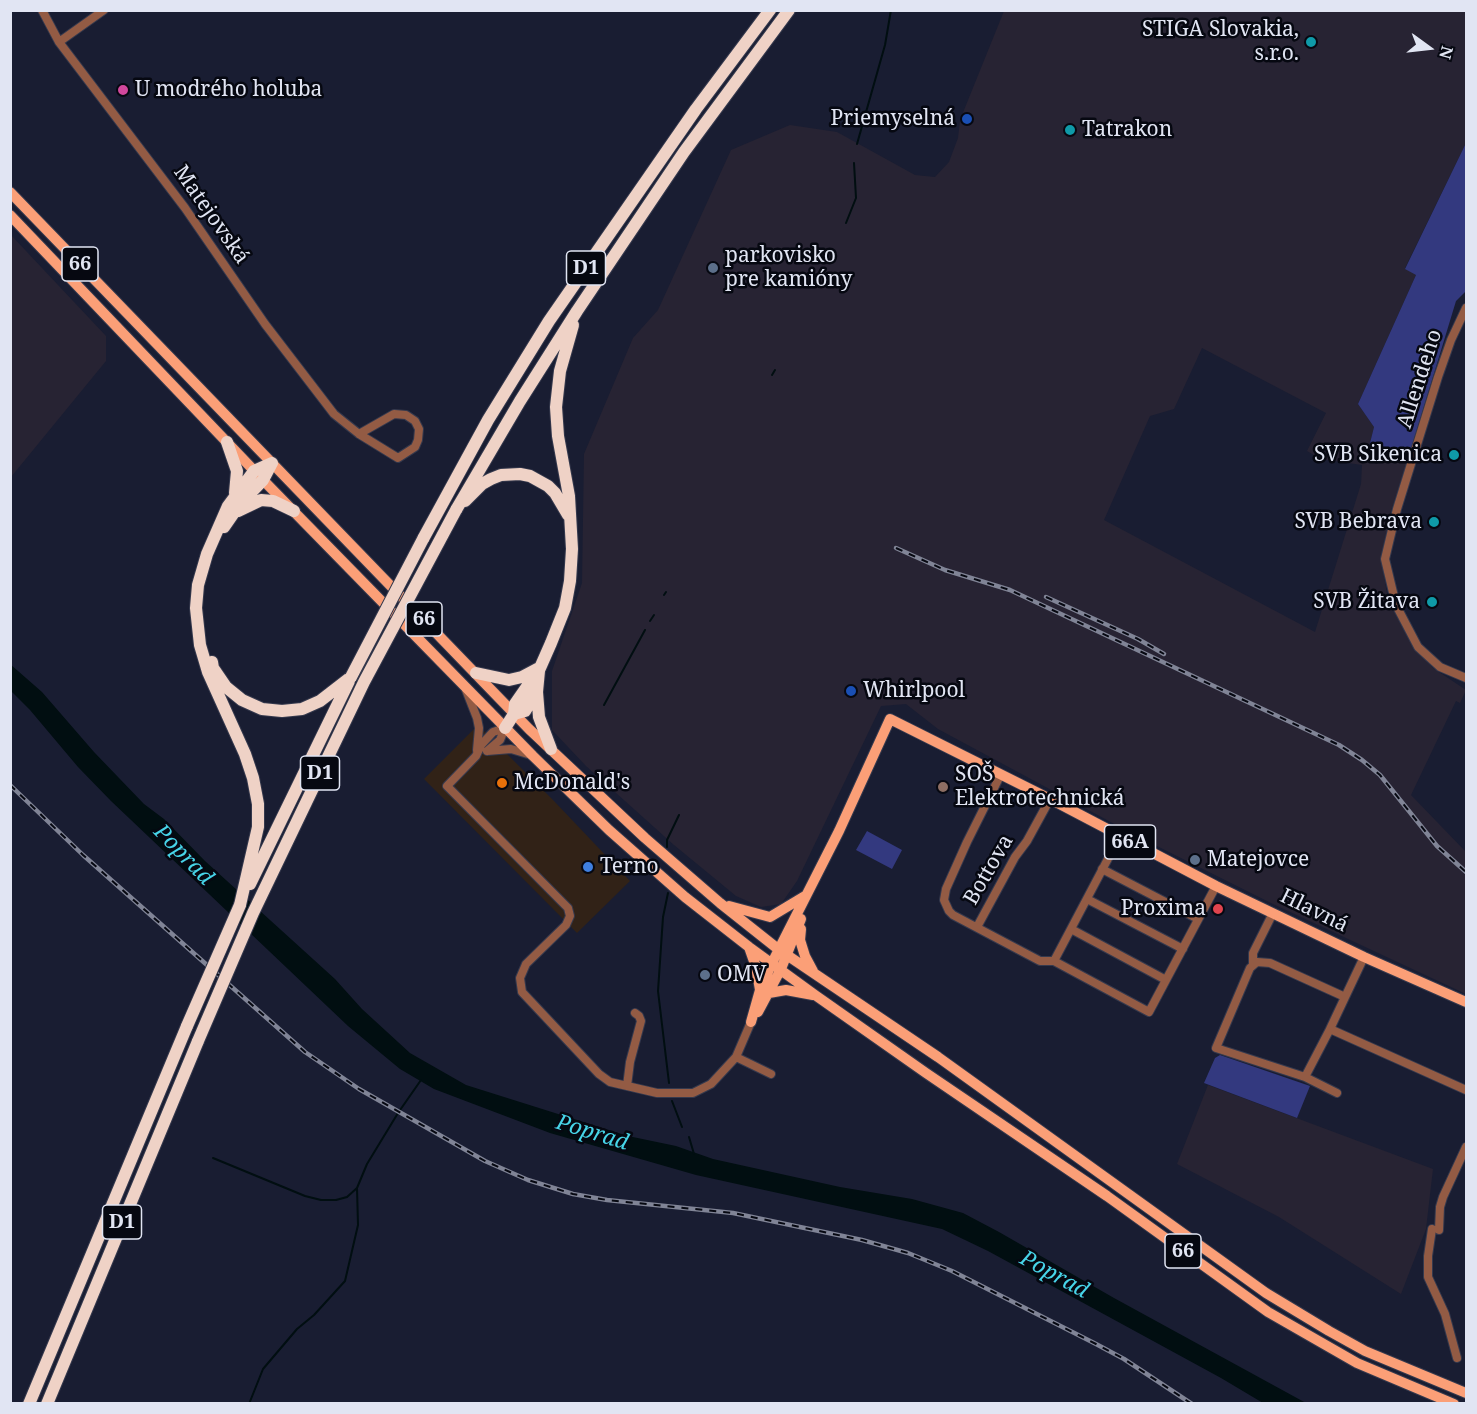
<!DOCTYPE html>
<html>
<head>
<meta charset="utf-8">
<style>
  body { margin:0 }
  #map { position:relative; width:1477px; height:1414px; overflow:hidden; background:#191d32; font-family:"Noto Serif",serif }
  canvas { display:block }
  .frame { position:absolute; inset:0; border:12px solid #e1e5f3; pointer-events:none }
  .north { position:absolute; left:1399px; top:18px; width:60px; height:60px; -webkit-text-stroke:4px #060811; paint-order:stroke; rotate:105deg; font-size:16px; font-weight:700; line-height:24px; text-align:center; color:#e1e5f3 }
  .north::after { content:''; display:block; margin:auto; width:21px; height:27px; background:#e1e5f3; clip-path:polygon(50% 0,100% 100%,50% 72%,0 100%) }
</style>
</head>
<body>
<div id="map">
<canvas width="1477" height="1414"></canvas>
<div class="frame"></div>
<div class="north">N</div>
</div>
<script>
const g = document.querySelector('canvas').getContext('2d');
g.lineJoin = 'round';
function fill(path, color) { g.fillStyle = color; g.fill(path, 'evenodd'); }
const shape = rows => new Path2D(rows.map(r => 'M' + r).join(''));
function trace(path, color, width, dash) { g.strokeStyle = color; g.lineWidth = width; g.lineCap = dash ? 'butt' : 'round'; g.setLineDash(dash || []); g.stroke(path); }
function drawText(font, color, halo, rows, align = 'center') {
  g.font = font + ' "Noto Serif",serif'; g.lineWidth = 5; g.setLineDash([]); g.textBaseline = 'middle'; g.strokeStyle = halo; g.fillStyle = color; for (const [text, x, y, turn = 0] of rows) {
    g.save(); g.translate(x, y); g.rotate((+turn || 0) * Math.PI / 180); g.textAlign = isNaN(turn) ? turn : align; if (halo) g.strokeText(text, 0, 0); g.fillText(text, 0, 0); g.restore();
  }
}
fill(shape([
  [478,725,554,801,630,881,577,933,424,779]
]), '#312217');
fill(shape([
  [1004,11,1466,11,1466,143,1405,268,1416,275,1358,404,1374,427,1369,447,1408,459,1391,511,1381,556,1388,600,1411,643,1433,668,1466,690,1460,703,1456,701,1411,795,1466,852,1466,994,1271,903,1133,834,938,729,906,704,881,706,797,881,781,904,761,907,736,896,674,845,586,766,552,730,552,671,582,583,584,454,633,338,658,310,731,150,790,125,837,132,915,175,935,177,949,162,958,138,960,120],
  [1202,348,1326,413,1307,451,1321,459,1362,465,1361,484,1315,632,1104,520,1150,416,1174,409],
  [11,235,106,336,106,361,11,477],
  [1208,1085,1433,1169,1426,1229,1401,1294,1279,1217,1177,1164]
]), '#272333');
fill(shape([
  [1466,143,1466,291,1456,301,1408,459,1369,447,1374,427,1358,404,1416,275,1405,269],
  [867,831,902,850,892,869,856,850],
  [1220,1055,1310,1086,1297,1118,1204,1083,1215,1058]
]), '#33397f');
fill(shape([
  [10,664,42,692,94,752,144,804,164,819,205,861,335,979,362,1009,410,1053,466,1085,628,1136,676,1146,713,1159,840,1187,912,1199,963,1213,999,1232,1114,1298,1306,1403,1263,1403,1221,1378,988,1251,942,1229,696,1175,550,1133,434,1089,400,1069,348,1026,111,801,78,767,30,710,11,691]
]), '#010e11');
trace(shape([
  [857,144,885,45,891,10],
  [846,223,856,198,854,163],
  [772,375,775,370],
  [664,595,666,592],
  [650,621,654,615],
  [604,705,645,630],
  [667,847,667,840,679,815],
  [668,893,663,917,658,991,669,1083],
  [672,1101,682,1127],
  [689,1137,694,1154],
  [213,1158,305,1196,321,1200,336,1200,347,1197,357,1188],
  [249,1404,263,1369,297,1329,314,1315,345,1281,358,1225,357,1188,367,1164,398,1113,421,1080]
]), '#010e11', 2);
const minor = shape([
  [42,10,59,42,185,208,265,324,334,414,359,434,398,458,415,447,418,440,419,429,415,421,406,415,394,414,359,434],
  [59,42,104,10],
  [1466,308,1451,340,1438,377,1397,509,1385,559,1396,605,1418,647,1440,667,1466,678],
  [466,690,477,718,479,728,477,750],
  [505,728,493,732,481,745,476,756,447,786,568,908,570,916,566,925,526,964,520,978,522,992,599,1074,610,1082,657,1093,693,1093,711,1084,736,1057,751,1022],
  [487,751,511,749,531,755],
  [487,751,500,740,505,728],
  [1001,774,967,842,946,889,944,900,949,911,953,915,1040,961,1054,961],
  [1102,869,1198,919],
  [1087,899,1183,949],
  [977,927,1015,857,1027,841,1050,799],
  [1071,929,1166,980],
  [1054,961,1149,1012,1216,886],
  [1054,961,1120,836],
  [1253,964,1253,953,1273,913],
  [1345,997,1270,963,1257,962,1250,968,1216,1048,1305,1077,1330,1029,1466,1090],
  [1330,1029,1364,957],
  [736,1057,771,1074],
  [1305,1077,1337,1093],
  [627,1086,630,1062,641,1021,639,1016,635,1013],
  [1432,1229,1428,1256,1428,1277,1445,1314,1457,1358],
  [1439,1230,1440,1207,1443,1197,1466,1147]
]);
const major = shape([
  [10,192,529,729,645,838,720,903,778,949,938,1057,1266,1293,1329,1331,1365,1351,1466,1393],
  [10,215,263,480,533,756,609,830,685,897,749,947,815,995,926,1073,1107,1196,1268,1312,1357,1363,1454,1404],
  [729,906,770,917,805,896],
  [801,929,800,940,805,956,813,971],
  [749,947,756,967,760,990],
  [769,993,786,990,813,995],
  [758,1012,781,969,801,919],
  [751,1022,760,990,772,963,839,831,890,719,1052,800,1216,886,1364,957,1466,1002]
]);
const highway = shape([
  [227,442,237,471,235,493],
  [465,501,482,484,491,479,501,475,520,474,530,476,548,486,555,493,568,515],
  [456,510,520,401,577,311,684,152,789,10],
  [238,511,261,500,273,501,294,511],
  [224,527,240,504,263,480,272,463],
  [423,539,488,420,549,321,696,109,770,10],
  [212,662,213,668,226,687,242,700,262,709,282,711,302,709,320,701,351,677],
  [539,671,537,692,539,717,551,749],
  [476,673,509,680,522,677,539,668],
  [514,714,525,711,536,693],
  [505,728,514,714,515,704,540,668,551,643,565,608,570,581,572,549,569,496,558,436,556,407,560,371,573,325],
  [250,884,349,681],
  [240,905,258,827,258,804,253,778,245,754,208,672,200,645,196,608,198,585,207,554,228,506,254,471,272,463],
  [29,1404,187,1026],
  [47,1404,198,1041]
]);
trace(minor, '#35394d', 10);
trace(major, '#35394d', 12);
trace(highway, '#35394d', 14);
trace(minor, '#935b44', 8);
trace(major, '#fb9f77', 10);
trace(highway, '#efd2c6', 12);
const rail = shape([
  [896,548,945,570,1010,590,1339,745,1362,760,1380,775,1437,846,1466,872],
  [1046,597,1138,639,1164,654],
  [10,785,83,855,305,1052,359,1089,485,1161,528,1180,573,1194,607,1200,733,1213,862,1240,908,1253,952,1271,1096,1344,1124,1359,1192,1404]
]);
trace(rail, '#808496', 4.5);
trace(rail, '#060811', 2, [7]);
const highwayBridge = shape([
  [351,677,423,539],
  [187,1026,240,905],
  [198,1041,253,913,364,682,456,510]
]);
trace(highwayBridge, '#35394d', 14, []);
trace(highwayBridge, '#efd2c6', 12);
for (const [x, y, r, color] of [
  [1311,42,6,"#0f9aa8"],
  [123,90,6,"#d1479c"],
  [967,119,6,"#1a4fb4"],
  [1070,130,6,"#0f9aa8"],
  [713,268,6,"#5c6f8a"],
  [1454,455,6,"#0f9aa8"],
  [1434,522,6,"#0f9aa8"],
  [1432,602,6,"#0f9aa8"],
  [851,691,6,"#1a4fb4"],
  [502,783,6,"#e8710a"],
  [943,787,6,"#8d6e63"],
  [1195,860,6,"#5c6f8a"],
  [588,867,6,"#3f7fe0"],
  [1218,909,6,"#e0444e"],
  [705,975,6,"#5c6f8a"]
]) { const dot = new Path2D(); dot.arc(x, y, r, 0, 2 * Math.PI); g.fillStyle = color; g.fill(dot); trace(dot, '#060811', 2); }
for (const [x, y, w] of [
  [80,264,36],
  [586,268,39],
  [424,619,36],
  [320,773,39],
  [1130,842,51],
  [122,1222,39],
  [1183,1251,36]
]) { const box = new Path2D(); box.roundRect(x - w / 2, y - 17, w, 34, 4.5); g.fillStyle = '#060811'; g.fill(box); trace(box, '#e1e5f3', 1.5); }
drawText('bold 20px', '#e1e5f3', null, [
  ["66",80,264],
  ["D1",586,268],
  ["66",424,619],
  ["D1",320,773],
  ["66A",1130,842],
  ["D1",122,1222],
  ["66",1183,1251]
]);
drawText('21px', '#e1e5f3', '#060811', [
  ["STIGA Slovakia,",1299,30,"right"],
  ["s.r.o.",1299,54,"right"],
  ["U modrého holuba",135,90],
  ["Priemyselná",955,119,"right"],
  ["Tatrakon",1082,130],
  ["parkovisko",725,256],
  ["pre kamióny",725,280],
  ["SVB Sikenica",1442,455,"right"],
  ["SVB Bebrava",1422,522,"right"],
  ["SVB Žitava",1420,602,"right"],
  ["Whirlpool",863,691],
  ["SOŠ",955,775],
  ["Elektrotechnická",955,799],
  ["McDonald's",514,783],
  ["Matejovce",1207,860],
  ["Terno",600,867],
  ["Proxima",1206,909,"right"],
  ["OMV",717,975]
], 'left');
drawText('21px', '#e1e5f3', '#060811', [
  ["Matejovská",211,215,55],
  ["Allendeho",1420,379,-72],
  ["Bottova",989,870,-60],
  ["Hlavná",1314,911,26]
]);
drawText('italic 22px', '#47d4e8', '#060811', [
  ["Poprad",183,855,46],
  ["Poprad",592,1133,17],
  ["Poprad",1054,1275,29]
]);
</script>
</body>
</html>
